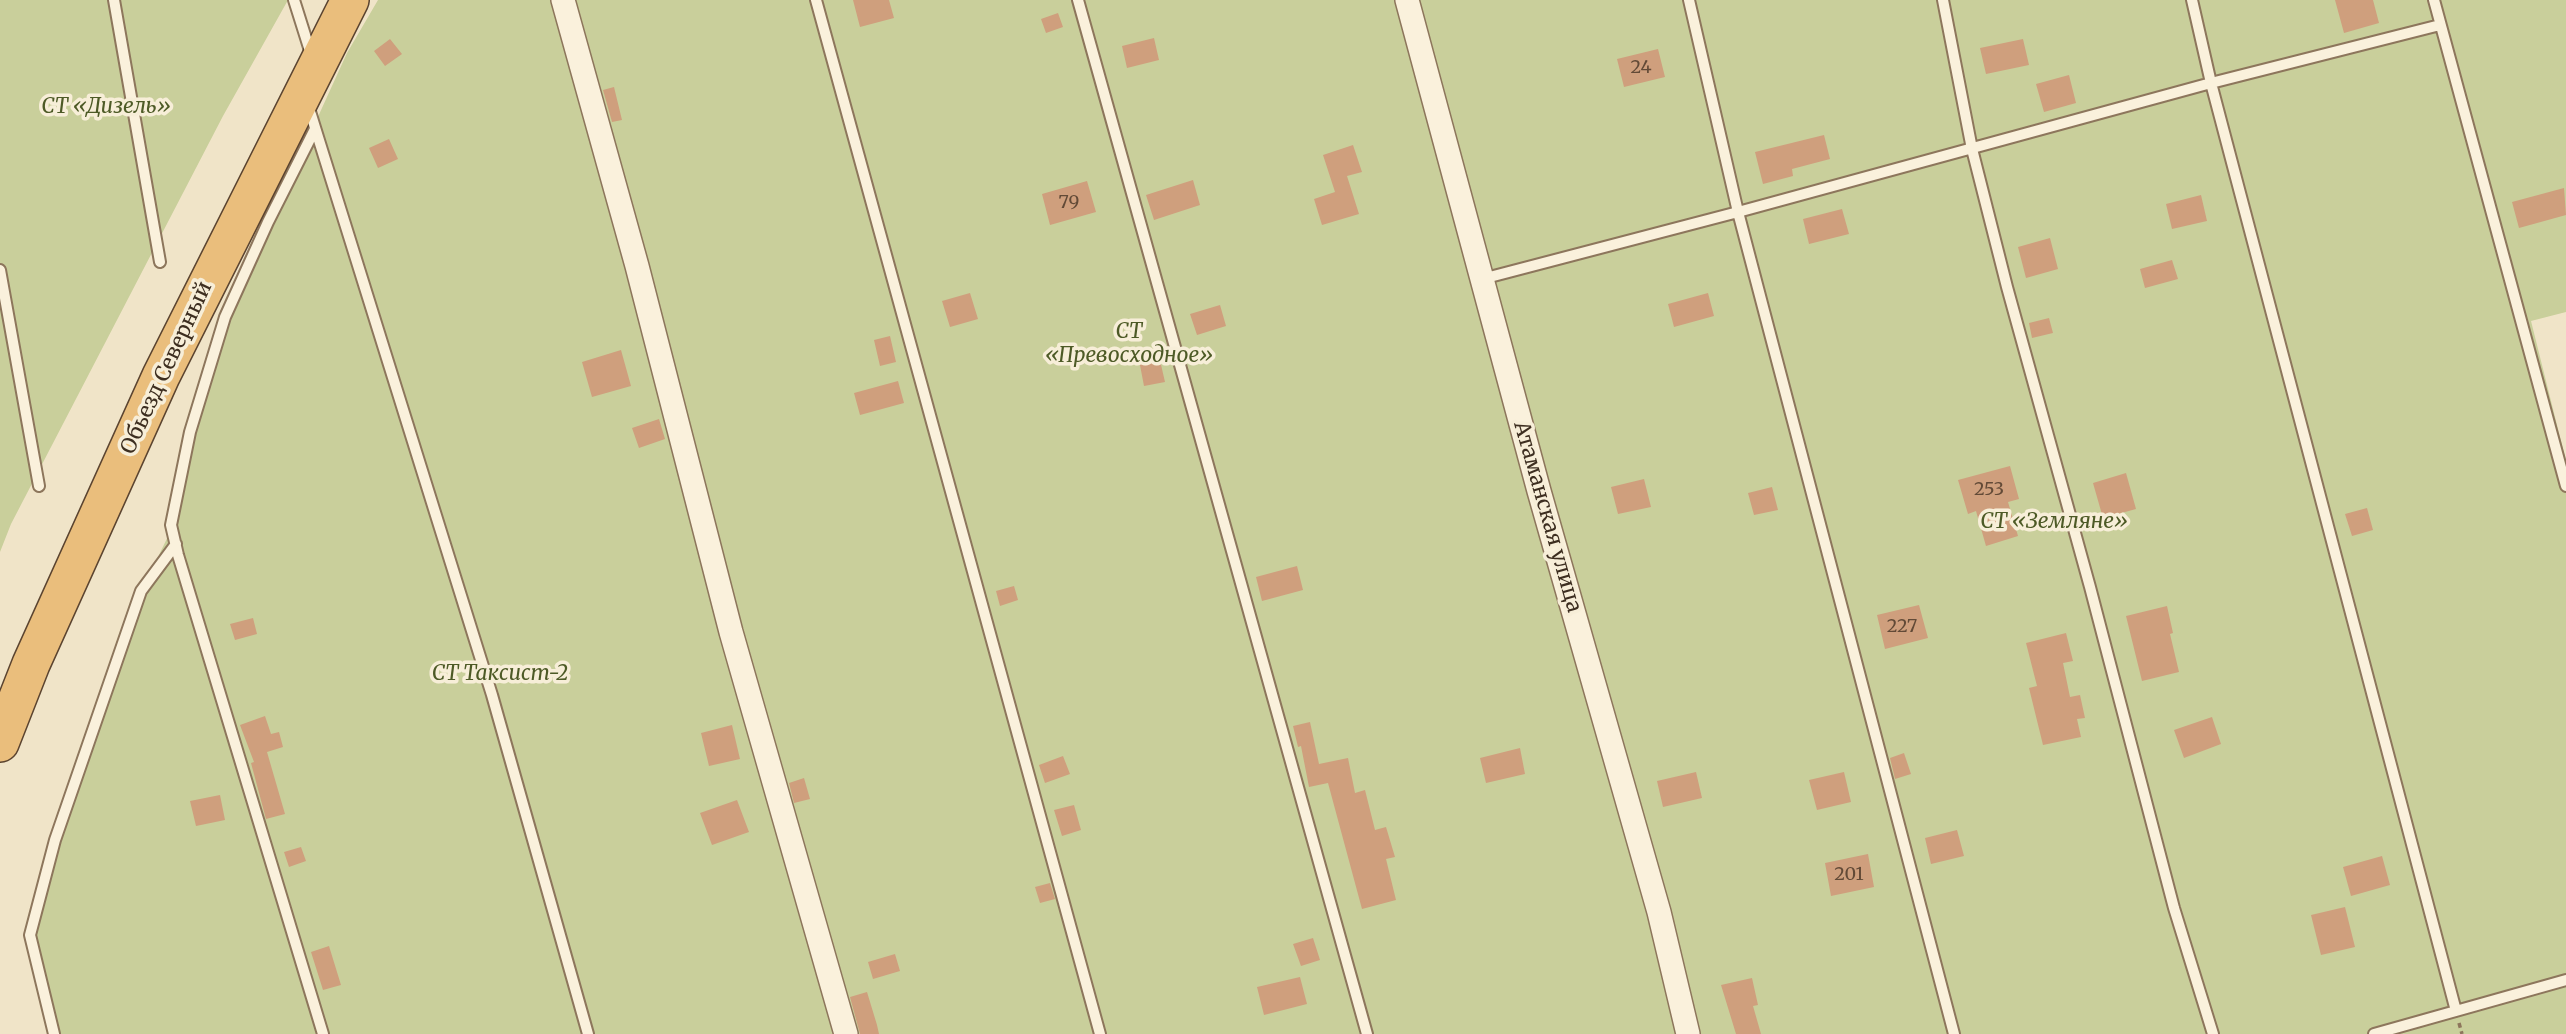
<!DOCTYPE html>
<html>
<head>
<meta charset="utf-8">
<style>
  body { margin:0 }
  canvas { display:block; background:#f0e4c8 }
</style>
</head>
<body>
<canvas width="2566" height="1034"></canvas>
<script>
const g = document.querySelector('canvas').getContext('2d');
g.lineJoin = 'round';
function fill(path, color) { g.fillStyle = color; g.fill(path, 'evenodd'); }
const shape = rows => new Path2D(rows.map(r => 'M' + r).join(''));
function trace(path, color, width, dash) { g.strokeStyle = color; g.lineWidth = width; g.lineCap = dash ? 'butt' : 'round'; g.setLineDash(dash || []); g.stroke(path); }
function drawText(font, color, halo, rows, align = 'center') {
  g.font = font + ' Merriweather,serif'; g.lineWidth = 7; g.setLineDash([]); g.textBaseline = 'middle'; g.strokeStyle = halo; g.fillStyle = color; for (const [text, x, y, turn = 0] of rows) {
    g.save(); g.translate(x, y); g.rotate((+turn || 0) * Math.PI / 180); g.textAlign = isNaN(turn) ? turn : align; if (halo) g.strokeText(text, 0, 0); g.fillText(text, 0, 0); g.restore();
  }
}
fill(shape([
  [0,0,288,0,223,116,11,524,0,552],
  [378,0,2566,0,2566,312,2531,321,2566,461,2566,1034,53,1034,32,928,131,613,173,526,201,396,251,264,347,53]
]), '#c9cf9b');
fill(shape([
  [853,0,889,0,894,18,860,27],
  [2335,0,2373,0,2379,23,2344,33],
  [1058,13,1063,27,1046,33,1041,19],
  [1154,38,1159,60,1127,68,1122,46],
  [390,39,402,54,385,66,374,51],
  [2023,39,2029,65,1986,74,1980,48],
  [1658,49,1665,77,1624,87,1617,59],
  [2069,75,2076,103,2044,112,2036,84],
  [614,87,622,120,612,122,603,90],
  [1824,135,1830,159,1792,169,1793,176,1763,184,1755,152],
  [389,139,398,159,378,168,369,148],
  [1353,145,1362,172,1347,176,1359,214,1322,225,1314,199,1335,192,1323,155],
  [1193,180,1200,205,1154,220,1146,195],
  [1087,181,1096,212,1050,225,1042,194],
  [2564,188,2566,215,2519,228,2512,202],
  [2201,195,2207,221,2172,229,2166,204],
  [1842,209,1849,234,1809,244,1803,219],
  [2050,238,2058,269,2026,278,2018,247],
  [2172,260,2178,279,2145,288,2140,269],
  [970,293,978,319,950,327,942,301],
  [1708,293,1714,316,1674,327,1668,304],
  [1220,305,1226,326,1197,335,1190,314],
  [2049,318,2053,333,2032,338,2029,323],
  [890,336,896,362,880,366,874,340],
  [621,350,631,386,592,397,582,362],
  [1159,356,1165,382,1144,386,1139,360],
  [898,381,904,403,860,415,854,393],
  [659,419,665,439,639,448,632,428],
  [2010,466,2019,499,2008,502,2018,536,1986,546,1976,511,1968,514,1958,480],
  [2126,473,2136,509,2103,518,2093,483],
  [1644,479,1651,507,1618,514,1611,487],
  [1772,487,1778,510,1754,515,1748,493],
  [2367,508,2373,530,2352,536,2345,514],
  [1297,566,1303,590,1262,601,1256,577],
  [1014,586,1018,600,1000,606,996,591],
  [1919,605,1928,638,1885,649,1877,615],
  [2167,606,2173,633,2170,634,2179,672,2142,681,2126,616],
  [253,618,257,634,235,640,230,624],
  [2066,633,2073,661,2063,663,2070,697,2080,695,2085,718,2077,719,2081,737,2043,745,2029,688,2037,686,2026,643],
  [265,716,271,734,279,732,283,747,267,752,285,814,266,819,251,763,254,762,240,725],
  [2212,717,2221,744,2184,758,2174,730],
  [1310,722,1319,764,1348,758,1355,793,1365,790,1375,830,1386,827,1395,857,1386,859,1396,900,1362,909,1328,783,1309,787,1301,746,1298,747,1293,726],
  [732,725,740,759,709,766,701,733],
  [1520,748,1525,774,1486,783,1480,758],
  [1904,753,1911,774,1895,779,1890,758],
  [1063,756,1070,774,1045,783,1039,765],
  [1696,772,1702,798,1663,807,1657,781],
  [1844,772,1851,802,1817,810,1809,780],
  [804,778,810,799,794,803,789,783],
  [220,795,225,820,196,826,190,801],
  [737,800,749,832,712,845,700,813],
  [1074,805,1081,830,1062,836,1054,810],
  [1957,830,1964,856,1931,864,1925,838],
  [301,847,306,861,289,867,284,852],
  [1868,854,1874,887,1831,896,1825,863],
  [2382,856,2390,885,2351,896,2343,867],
  [1050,883,1055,899,1040,903,1035,887],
  [2345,907,2355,947,2321,955,2311,915],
  [1313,938,1320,960,1301,966,1293,944],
  [329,946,341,985,323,990,311,952],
  [895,954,900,971,873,979,868,962],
  [1300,977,1307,1004,1264,1015,1257,987],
  [1752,978,1758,1005,1753,1006,1761,1034,1736,1034,1721,985],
  [867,992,877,1025,879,1034,860,1034,850,997]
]), '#cf9f7d');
const service = shape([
  [114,0,160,262],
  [294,0,311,54],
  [816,0,1100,1034],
  [1078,0,1367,1034],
  [1689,0,1738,212,1954,1034],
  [1943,0,1972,149,2007,287,2090,587,2174,908,2213,1034],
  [2192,0,2211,83,2456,1011],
  [2434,0,2566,486],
  [308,105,492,695,588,1034],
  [315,129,268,222,225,317,190,432,171,525,178,555,323,1034],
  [0,270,39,486],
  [1482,279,1738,212,2211,83,2440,25],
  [54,1034,30,935,55,840,141,591,176,544],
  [2374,1034,2566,980]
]);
const minor = shape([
  [563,0,637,266,731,632,846,1034],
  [1407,0,1539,491,1659,912,1688,1034]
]);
const trunk = shape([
  [0,743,31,664,161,376,350,0]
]);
trace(service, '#8d765c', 14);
trace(minor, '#8d765c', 26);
trace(trunk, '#5b4430', 40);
trace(shape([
  [2459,1023,2462,1034]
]), '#8d765c', 3.5, [5, 3.5]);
trace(service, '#faf1dc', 10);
trace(minor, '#faf1dc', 23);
trace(trunk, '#eabe7c', 37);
drawText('18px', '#624a37', null, [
  ["24",1641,68],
  ["79",1069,203],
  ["253",1989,490],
  ["227",1902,627],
  ["201",1849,875]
]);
drawText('italic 21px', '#4d5a26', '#f7eed8', [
  ["СТ «Дизель»",106,107],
  ["СТ",1129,332],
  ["«Превосходное»",1129,356],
  ["СТ «Земляне»",2054,522],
  ["СТ Таксист-2",500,674]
]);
drawText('21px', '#3d2e20', '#f7eed8', [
  ["Обьезд Северный",167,368,-65],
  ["Атаманская улица",1547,517,74]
]);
</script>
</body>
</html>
